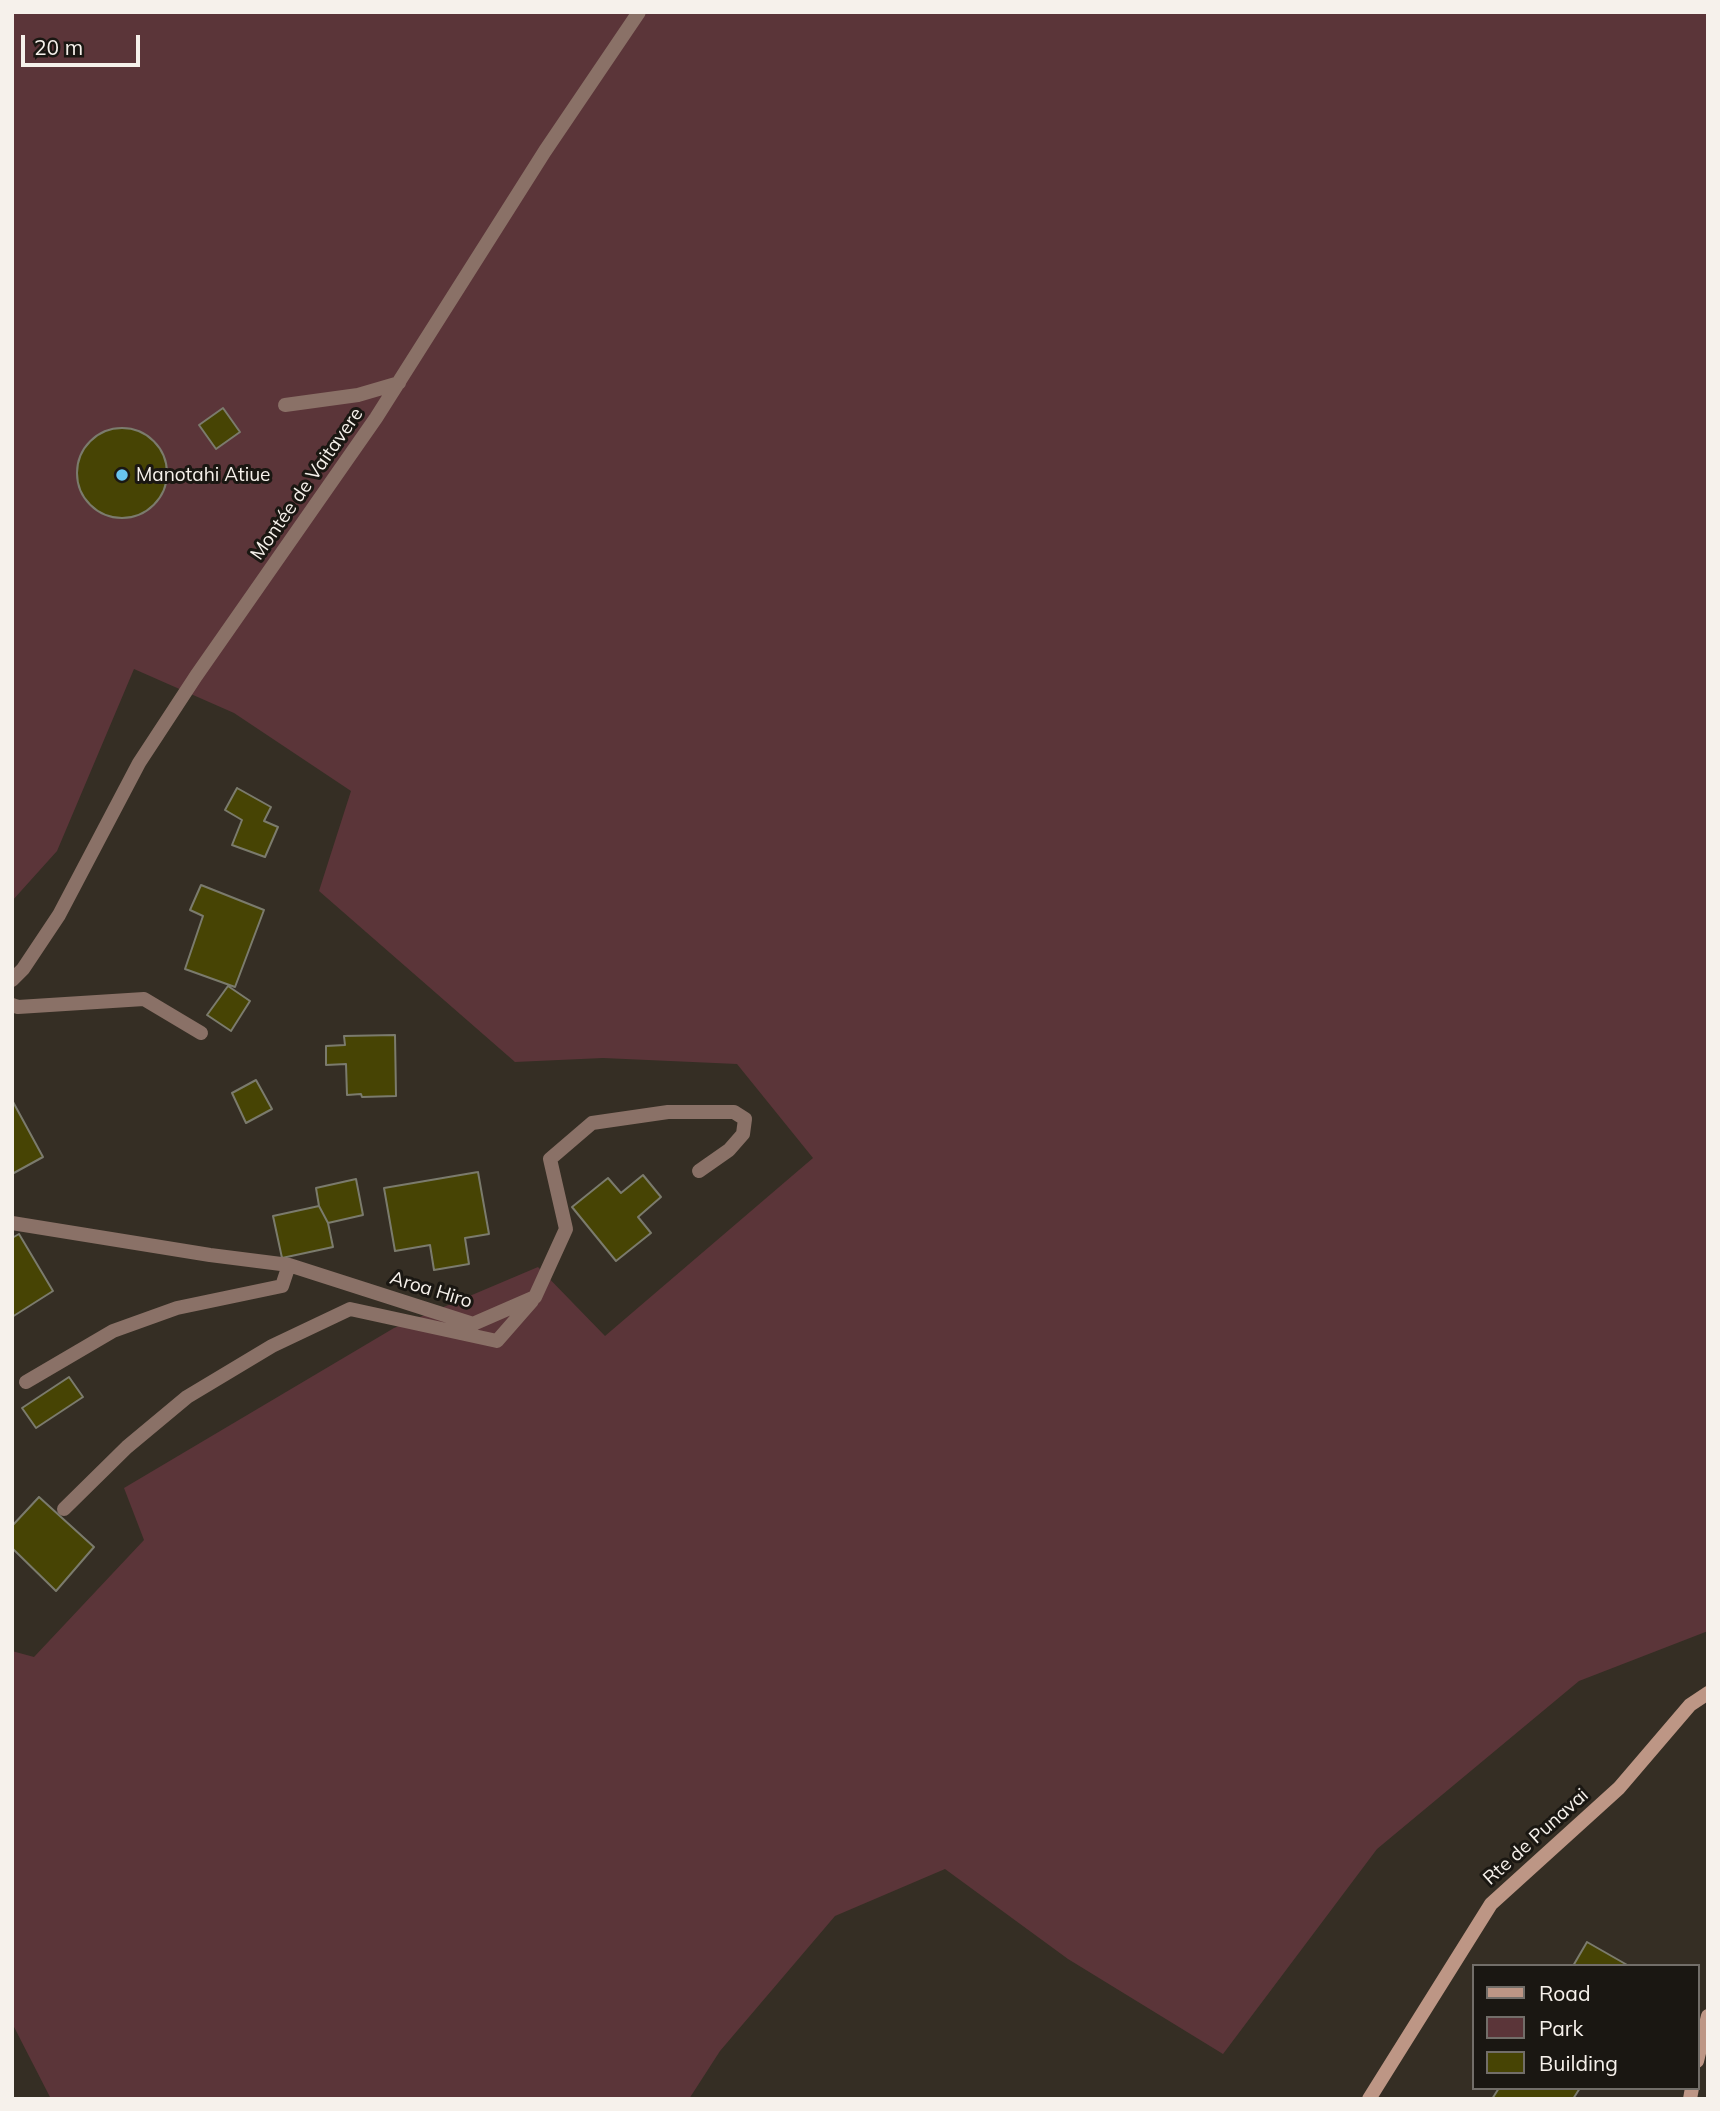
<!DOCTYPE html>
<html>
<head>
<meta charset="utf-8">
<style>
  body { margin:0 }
  #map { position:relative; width:1720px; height:2111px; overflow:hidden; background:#352e24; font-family:Mulish,sans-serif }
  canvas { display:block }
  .frame { position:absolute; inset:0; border:14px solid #f6f1eb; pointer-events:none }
  .legend { position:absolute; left:1472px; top:1964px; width:228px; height:126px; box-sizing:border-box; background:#1a1712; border:2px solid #726e69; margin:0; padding:9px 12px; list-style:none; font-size:21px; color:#f6f1eb }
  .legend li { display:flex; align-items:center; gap:14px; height:35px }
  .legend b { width:35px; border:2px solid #726e69 }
  .scale { position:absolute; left:21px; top:35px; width:119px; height:32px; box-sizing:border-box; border:4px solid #f6f1eb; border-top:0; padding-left:9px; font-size:21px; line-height:24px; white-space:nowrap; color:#f6f1eb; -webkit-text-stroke:5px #1a1712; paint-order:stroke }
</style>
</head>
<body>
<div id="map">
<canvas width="1720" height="2111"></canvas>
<div class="frame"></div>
<ul class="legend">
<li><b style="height:9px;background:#bd9685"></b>Road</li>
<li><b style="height:19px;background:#5b3539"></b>Park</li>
<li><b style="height:19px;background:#474404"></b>Building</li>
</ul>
<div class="scale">20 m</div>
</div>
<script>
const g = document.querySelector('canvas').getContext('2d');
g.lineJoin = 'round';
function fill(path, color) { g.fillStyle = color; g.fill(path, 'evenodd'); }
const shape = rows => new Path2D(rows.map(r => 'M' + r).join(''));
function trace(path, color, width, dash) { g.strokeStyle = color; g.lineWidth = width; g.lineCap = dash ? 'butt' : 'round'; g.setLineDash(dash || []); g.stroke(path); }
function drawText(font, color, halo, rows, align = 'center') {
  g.font = font + ' Mulish,sans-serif'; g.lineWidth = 6; g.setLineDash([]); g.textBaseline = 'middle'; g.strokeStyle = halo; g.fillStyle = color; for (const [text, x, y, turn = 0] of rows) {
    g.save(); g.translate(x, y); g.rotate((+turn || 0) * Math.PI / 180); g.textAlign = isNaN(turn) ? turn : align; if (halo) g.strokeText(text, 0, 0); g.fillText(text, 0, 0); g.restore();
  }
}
fill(shape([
  [12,12,1708,12,1708,1631,1579,1681,1377,1849,1223,2054,1068,1959,945,1869,835,1916,720,2051,689,2099,51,2099,12,2023,12,1651,34,1657,144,1540,124,1488,394,1328,538,1267,605,1336,813,1158,737,1064,603,1058,515,1062,319,891,351,791,234,713,134,669,57,851,12,901]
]), '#5b3539');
const building = shape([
  [223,408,240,432,216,449,199,425,223,408],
  '77 473a45 45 0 1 1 90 0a45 45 0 1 1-90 0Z',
  [237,788,271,807,264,821,278,827,265,857,232,845,242,820,225,810,237,788],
  [201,885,264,910,235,987,185,969,203,916,190,910,201,885],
  [228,986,250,1001,231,1031,207,1015,228,986],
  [395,1035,396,1096,362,1097,361,1094,347,1095,346,1064,326,1065,326,1046,345,1045,344,1036,395,1035],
  [256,1080,272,1109,246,1123,232,1093,256,1080],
  [12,1100,43,1157,12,1174,12,1100],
  [478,1172,489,1234,465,1238,469,1264,434,1270,430,1245,395,1251,384,1188,478,1172],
  [643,1175,661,1197,638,1217,651,1233,616,1261,572,1207,608,1178,621,1193,643,1175],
  [356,1179,363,1215,328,1223,319,1206,316,1188,356,1179],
  [319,1206,328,1223,333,1247,282,1258,273,1216,319,1206],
  [19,1234,53,1291,12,1317,12,1238,19,1234],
  [69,1377,83,1397,36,1428,22,1408,69,1377],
  [39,1497,94,1547,56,1591,12,1548,12,1526,39,1497],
  [1587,1942,1629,1966,1573,1966,1587,1942],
  [1499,2088,1580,2088,1573,2099,1492,2099,1499,2088]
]);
fill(building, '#474404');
trace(building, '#7b7b6d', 2);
trace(shape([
  [285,405,358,395,399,383],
  [12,980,23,969,59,915,139,763,196,676,376,418,545,151,639,12],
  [12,1005,18,1007,144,999,201,1033],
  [12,1223,210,1255,289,1265,473,1324,535,1297,566,1229,550,1159,592,1123,668,1112,734,1112,745,1119,743,1134,729,1150,699,1171],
  [26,1382,113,1331,177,1308,282,1286,289,1265],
  [64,1509,127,1447,187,1397,272,1346,350,1309,497,1341,532,1301]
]), '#8a7167', 14);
trace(shape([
  [1697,2061,1708,2016],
  [1369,2099,1491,1904,1619,1788,1690,1705,1708,1693],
  [1690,2099,1692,2088]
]), '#bd9685', 14);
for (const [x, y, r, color] of [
  [122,475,7,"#68c4f0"]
]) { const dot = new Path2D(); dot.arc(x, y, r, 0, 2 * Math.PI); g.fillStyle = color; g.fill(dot); trace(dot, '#1a1712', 2.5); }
drawText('19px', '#f6f1eb', '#1a1712', [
  ["Manotahi Atiue",136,475]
], 'left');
drawText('19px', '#f6f1eb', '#1a1712', [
  ["Montée de Vaitavere",307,484,-55],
  ["Aroa Hiro",431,1290,17],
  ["Rte de Punavai",1536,1837,-42]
]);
</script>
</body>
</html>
